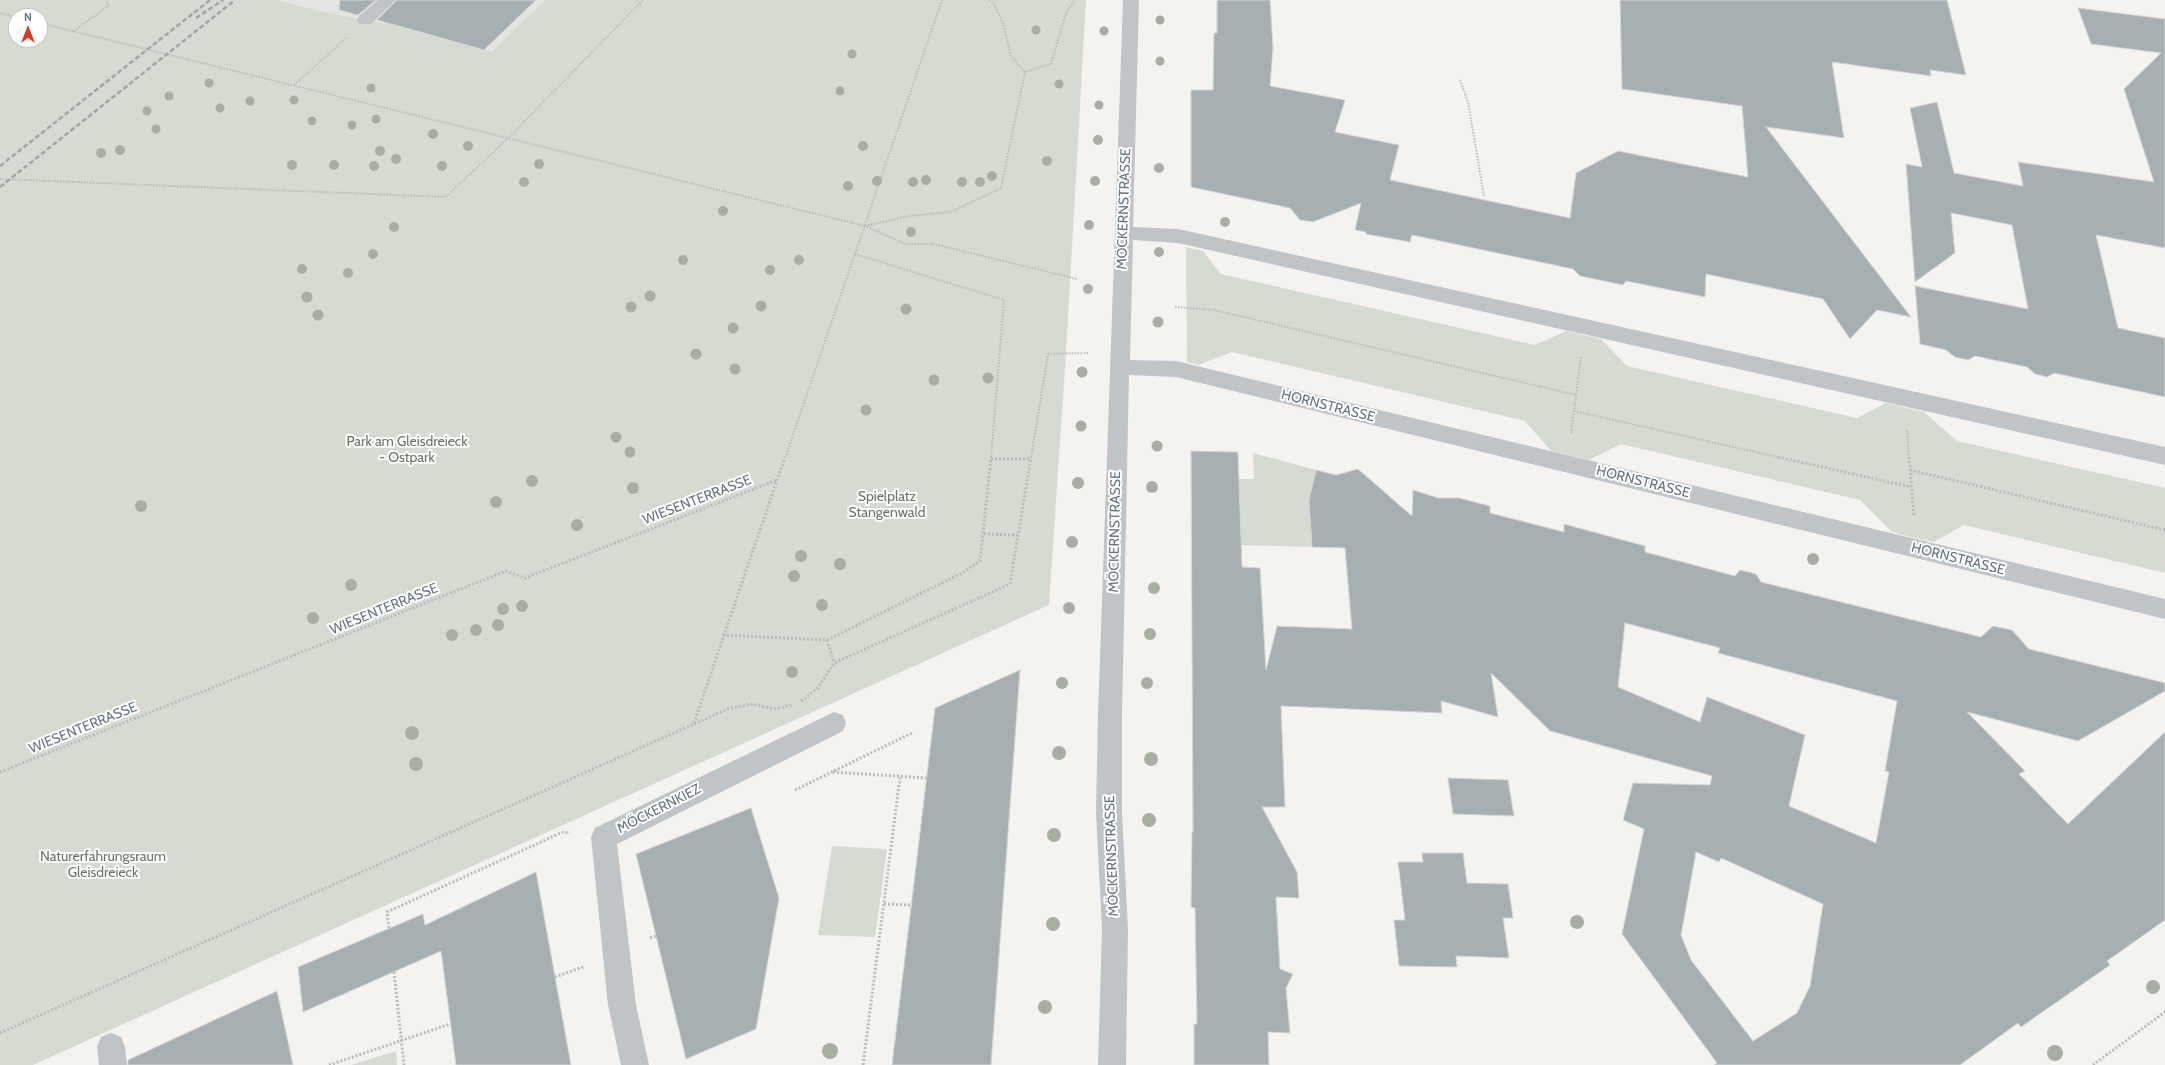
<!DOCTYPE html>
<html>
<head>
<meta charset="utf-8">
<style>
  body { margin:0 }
  #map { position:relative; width:2165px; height:1065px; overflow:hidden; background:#f4f3f0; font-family:Cabin,sans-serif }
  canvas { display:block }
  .north { position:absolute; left:8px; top:8px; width:40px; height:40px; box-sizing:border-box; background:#fff; border:1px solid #c1c9cc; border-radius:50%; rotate:0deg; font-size:11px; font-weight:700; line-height:16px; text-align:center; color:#647780 }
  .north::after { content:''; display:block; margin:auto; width:14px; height:18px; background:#db3a28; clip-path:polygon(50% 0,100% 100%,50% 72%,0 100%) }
</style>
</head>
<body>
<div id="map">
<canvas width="2165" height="1065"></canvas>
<div class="north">N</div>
</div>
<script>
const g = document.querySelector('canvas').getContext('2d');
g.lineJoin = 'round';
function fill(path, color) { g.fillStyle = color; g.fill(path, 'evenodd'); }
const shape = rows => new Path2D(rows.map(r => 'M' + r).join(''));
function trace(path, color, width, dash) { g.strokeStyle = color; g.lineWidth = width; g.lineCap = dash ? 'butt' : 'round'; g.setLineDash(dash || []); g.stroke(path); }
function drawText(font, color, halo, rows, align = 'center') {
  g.font = font + ' Cabin,sans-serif'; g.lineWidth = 4; g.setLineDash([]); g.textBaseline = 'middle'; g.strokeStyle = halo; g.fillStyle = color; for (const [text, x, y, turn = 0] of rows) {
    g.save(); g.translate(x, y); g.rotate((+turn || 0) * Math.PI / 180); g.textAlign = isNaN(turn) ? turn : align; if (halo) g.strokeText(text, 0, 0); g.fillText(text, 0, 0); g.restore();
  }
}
fill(shape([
  [277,0,545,0,491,52,389,24,324,12]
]), '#e4e5e3');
fill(shape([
  [0,0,277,0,324,12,389,24,491,52,545,0,1086,0,1066,353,1049,605,33,1065,0,1065],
  [16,16,40,16,40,40,16,40],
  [1186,247,1203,251,1221,274,1535,345,1566,331,1601,339,1627,366,1857,418,1886,403,1924,412,1957,441,2165,488,2165,573,1964,525,1934,542,1915,538,1892,532,1860,500,1621,444,1589,460,1568,455,1551,451,1525,421,1232,352,1198,365,1187,362],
  [1253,453,1316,470,1309,500,1312,547,1241,545,1239,479,1254,479],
  [832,846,887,849,875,937,818,935],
  [396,1051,397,1065,351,1065]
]), '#d6dbd1');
const building = shape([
  [340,0,376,0,358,15,339,10,340,0],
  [397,0,536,0,484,50,377,20,397,0],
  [1217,0,1270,0,1273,48,1270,86,1345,100,1335,132,1399,145,1390,180,1570,218,1576,173,1618,151,1748,177,1742,106,1622,89,1620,0,1947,0,1966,75,1930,70,1931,76,1832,62,1844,138,1766,127,1911,317,1877,310,1850,339,1823,299,1706,274,1705,297,1626,281,1623,285,1580,276,1573,269,1412,235,1410,242,1366,234,1366,232,1355,230,1361,203,1313,222,1300,220,1290,208,1191,187,1191,90,1213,90,1214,33,1217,33,1217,0],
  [2078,8,2165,19,2165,248,2096,235,2118,328,2165,338,2165,397,2054,373,2047,377,2035,374,2027,367,1975,356,1968,360,1955,357,1946,350,1920,344,1915,286,2028,309,2012,225,1951,213,1955,253,1915,282,1906,164,1922,167,1910,108,1937,102,1954,173,2023,186,2018,162,2154,182,2124,89,2161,53,2091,44,2078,8],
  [1191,451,1238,452,1242,567,1260,568,1266,670,1277,626,1352,629,1345,548,1312,547,1309,500,1316,470,1336,475,1358,469,1412,516,1413,490,1438,498,1459,498,1490,506,1490,513,1564,532,1564,524,1645,546,1645,552,1735,576,1740,570,1756,574,1761,582,1981,637,1993,626,2012,630,2029,649,2165,683,2165,691,2078,741,1967,712,2025,771,2019,774,2068,824,2165,732,2165,920,2107,961,2110,965,2021,1027,2018,1023,1960,1065,1714,1065,1717,1063,1622,934,1644,829,1623,820,1633,783,1710,785,1712,776,1550,731,1491,673,1498,717,1441,701,1442,713,1281,706,1285,807,1262,807,1297,872,1299,898,1276,897,1280,969,1293,974,1286,988,1290,1033,1268,1032,1269,1065,1194,1065,1194,1024,1197,1024,1195,908,1191,907,1192,832,1193,832,1191,451],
  [1625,623,1720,648,1718,653,1897,701,1885,771,1889,772,1876,843,1789,806,1805,735,1707,697,1700,722,1618,687,1625,623],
  [1696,852,1719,862,1721,858,1823,904,1810,986,1797,1013,1753,1041,1691,960,1681,935,1696,852],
  [1020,670,991,1065,892,1065,935,708,1020,670],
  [1448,778,1508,780,1514,816,1453,814,1448,778],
  [751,808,779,898,756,1029,686,1059,636,854,751,808],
  [1422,853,1463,853,1467,883,1508,884,1513,918,1503,918,1509,958,1456,956,1457,967,1399,966,1394,920,1405,920,1398,862,1423,862,1422,853],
  [536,872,571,1065,456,1065,441,951,303,1012,298,967,423,914,425,925,536,872],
  [277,991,293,1065,128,1065,128,1060,277,991]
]);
fill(building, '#a6b0b3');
trace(building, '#d5d5d3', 1);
trace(shape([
  [989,0,994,4,1004,26,1011,56,1025,72],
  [0,13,16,17],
  [40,23,865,226,906,244,934,244,1077,279],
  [74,31,108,6,106,0],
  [1025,72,1051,64,1066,13,1075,0],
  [1460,80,1468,102,1484,196],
  [294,85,347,37],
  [0,179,446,197,507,139,643,0],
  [865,226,909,216,951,212,1001,188,1025,72],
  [855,254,1004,300,991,458],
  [1175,307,1214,310,1576,395],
  [1574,411,1782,458],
  [1907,430,1909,458],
  [1571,433,1581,357],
  [785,458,942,0],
  [1031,458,1048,354,1088,353]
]), '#b9bcbd', 2, [1.5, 1.5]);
trace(shape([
  [1778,457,1911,487],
  [1909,457,1914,516],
  [991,459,1029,459],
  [1910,470,2165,530],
  [984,534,1017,535],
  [723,635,827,640,962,573,980,561,991,457],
  [827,640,834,663],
  [801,701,818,688,834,663,1010,584,1031,457],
  [694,723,785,457],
  [0,772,506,571,525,578,777,480],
  [833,772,926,778],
  [795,790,912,733],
  [884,904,911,905],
  [389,928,387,912,563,832,570,833],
  [650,938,656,936],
  [394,972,404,1065],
  [555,977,583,967],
  [0,1033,730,708,753,704,773,709,793,705],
  [329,1065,450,1024],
  [863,1065,900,777],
  [2093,1065,2165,1012]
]), '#b9bcbd', 3, [2, 2]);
fill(shape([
  [378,0,396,0,371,24,359,24,357,20,359,16,378,0],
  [1123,0,1139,0,1133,227,1178,229,2165,447,2165,465,1178,243,1133,240,1130,360,1176,361,2165,599,2165,619,1176,377,1129,375,1122,715,1122,813,1128,929,1126,1065,1098,1065,1102,929,1096,813,1098,715,1123,0],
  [834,712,843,715,846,723,843,731,617,844,636,1005,649,1065,621,1065,608,1005,591,837,595,828,834,712],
  [111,1033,121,1037,125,1047,127,1065,99,1065,97,1047,101,1037,111,1033]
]), '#bfc4c6');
trace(shape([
  [196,18,223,0],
  [0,166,210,0],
  [0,187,235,0]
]), '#a0a7ab', 2.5, [5, 2.5]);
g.fillStyle = '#a8afa2';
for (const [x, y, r] of [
  [1160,20,4.5],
  [1036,30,4.5],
  [1104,31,4.5],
  [852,54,4.5],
  [1160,61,4.5],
  [209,83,4.5],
  [1059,84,4.5],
  [371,88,4.5],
  [840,91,4.5],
  [169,96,4.5],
  [294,100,4.5],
  [250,101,4.5],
  [1099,105,4.5],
  [220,108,4.5],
  [147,111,4.5],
  [376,119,4.5],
  [312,121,4.5],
  [352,125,4.5],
  [156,129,4.5],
  [433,134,5],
  [1098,140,5],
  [468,146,5],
  [863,146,5],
  [120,150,5],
  [380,151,5],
  [101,153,5],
  [396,159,5],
  [1047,161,5],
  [539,164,5],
  [292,165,5],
  [334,165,5],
  [374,166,5],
  [442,166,5],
  [1159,168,5],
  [992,176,5],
  [926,180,5],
  [877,181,5],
  [1095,181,5],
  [524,182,5],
  [913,182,5],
  [962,182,5],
  [980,182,5],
  [848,186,5],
  [723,211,5],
  [1225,222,5],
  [1089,225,5],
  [394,227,5],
  [911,232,5],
  [1159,252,5],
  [373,254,5],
  [683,260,5],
  [799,260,5],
  [302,269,5],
  [770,270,5],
  [348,273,5],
  [1088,289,5],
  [650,296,5.5],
  [307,297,5.5],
  [761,306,5.5],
  [631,307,5.5],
  [906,309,5.5],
  [318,315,5.5],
  [1158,322,5.5],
  [733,328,5.5],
  [696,354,5.5],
  [735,369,5.5],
  [1082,372,5.5],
  [988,378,5.5],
  [934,380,5.5],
  [866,410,5.5],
  [1081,426,5.5],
  [616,437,5.5],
  [1157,446,5.5],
  [630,452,5.5],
  [532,481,6],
  [1078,483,6],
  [1152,487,6],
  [633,488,6],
  [496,502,6],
  [141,506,6],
  [577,525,6],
  [1072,542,6],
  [801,556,6],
  [1813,559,6],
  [840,564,6],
  [794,576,6],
  [351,585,6],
  [1154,588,6],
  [822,605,6],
  [522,606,6],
  [1069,608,6],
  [503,609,6],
  [313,618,6],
  [498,625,6],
  [476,630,6],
  [1150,634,6],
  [452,635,6],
  [792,672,6],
  [1062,683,6],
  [1147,683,6],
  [412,733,7],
  [1059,753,7],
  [1151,759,7],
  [416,764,7],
  [1149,820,7],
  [1054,835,7],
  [1577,922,7],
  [1053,924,7],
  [2153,987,7],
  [1045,1007,7],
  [830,1051,8],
  [2055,1053,8]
]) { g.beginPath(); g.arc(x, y, r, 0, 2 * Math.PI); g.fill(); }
drawText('14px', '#647780', '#fff', [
  ["MÖCKERNSTRASSE",1124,209,-88],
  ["HORNSTRASSE",1328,406,14],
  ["HORNSTRASSE",1643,482,14],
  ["WIESENTERRASSE",697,500,-21],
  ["MÖCKERNSTRASSE",1115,532,-89],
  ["HORNSTRASSE",1958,559,14],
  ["WIESENTERRASSE",384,609,-22],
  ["WIESENTERRASSE",83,728,-22],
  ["MÖCKERNKIEZ",659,809,-27],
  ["MÖCKERNSTRASSE",1112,856,-92]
]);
drawText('14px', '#697762', '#fff', [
  ["Park am Gleisdreieck",407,442],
  ["- Ostpark",407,458],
  ["Spielplatz",887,497],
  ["Stangenwald",887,513],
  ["Naturerfahrungsraum",103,857],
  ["Gleisdreieck",103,873]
]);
</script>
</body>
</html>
